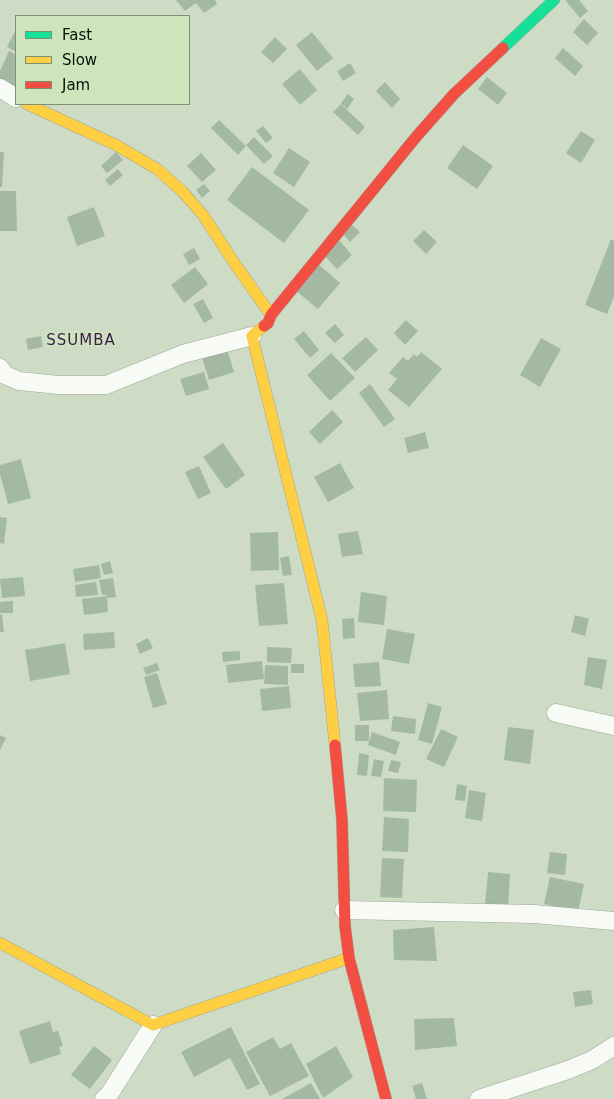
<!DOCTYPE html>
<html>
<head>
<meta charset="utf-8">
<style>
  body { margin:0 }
  #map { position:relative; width:614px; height:1099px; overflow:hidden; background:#cedcc6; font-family:"DejaVu Sans",sans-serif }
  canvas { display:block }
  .legend { position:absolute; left:15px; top:15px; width:175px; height:90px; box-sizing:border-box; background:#cce5bd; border:1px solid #7e9073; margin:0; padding:6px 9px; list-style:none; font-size:15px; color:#091104 }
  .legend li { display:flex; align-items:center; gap:10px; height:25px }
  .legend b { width:25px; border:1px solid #7e9073 }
</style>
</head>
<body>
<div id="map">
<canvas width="614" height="1099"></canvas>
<ul class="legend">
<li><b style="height:6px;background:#16e098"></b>Fast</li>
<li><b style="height:6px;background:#ffcf43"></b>Slow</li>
<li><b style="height:6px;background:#f24e42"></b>Jam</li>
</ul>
</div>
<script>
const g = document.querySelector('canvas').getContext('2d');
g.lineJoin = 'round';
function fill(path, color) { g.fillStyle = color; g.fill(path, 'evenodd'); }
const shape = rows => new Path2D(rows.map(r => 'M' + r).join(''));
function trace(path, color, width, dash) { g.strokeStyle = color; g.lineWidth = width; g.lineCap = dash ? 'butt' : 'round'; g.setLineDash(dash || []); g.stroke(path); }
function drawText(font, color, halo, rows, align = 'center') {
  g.font = font + ' "DejaVu Sans",sans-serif'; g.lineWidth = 4; g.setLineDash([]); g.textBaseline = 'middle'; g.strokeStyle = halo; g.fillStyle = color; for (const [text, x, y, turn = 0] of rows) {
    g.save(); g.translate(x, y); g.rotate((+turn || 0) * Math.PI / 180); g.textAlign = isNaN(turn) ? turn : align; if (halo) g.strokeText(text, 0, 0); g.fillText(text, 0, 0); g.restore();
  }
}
fill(shape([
  [176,0,215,0,217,4,204,13,196,3,185,11],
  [565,0,579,0,588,11,580,18],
  [584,19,598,33,587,45,573,32],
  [16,29,16,52,7,47],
  [312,32,333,58,317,71,296,45],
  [275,37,287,49,273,63,261,52],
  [563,48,583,66,575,76,555,58],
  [9,51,16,55,16,89,0,81,0,71],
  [350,63,356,73,343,81,337,71],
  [300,69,317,90,300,105,282,84],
  [487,77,507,93,498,105,478,89],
  [385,82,400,99,392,108,376,91],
  [348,94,354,99,347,109,341,103],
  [341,104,365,127,358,135,333,112],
  [219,120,246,146,238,155,211,128],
  [263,126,273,138,266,143,256,131],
  [581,131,595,140,581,163,566,153],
  [254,137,273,156,264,164,246,145],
  [463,145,493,166,477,189,447,168],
  [289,148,310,162,294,187,273,173],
  [0,152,4,152,2,187,0,187],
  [116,152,123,160,107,173,101,166],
  [201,153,216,170,202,182,187,166],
  [252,167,309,210,284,243,227,200],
  [118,169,123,175,110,186,105,180],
  [204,184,210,191,202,198,196,190],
  [0,191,16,191,17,231,0,231],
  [94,207,105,236,77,246,67,217],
  [352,225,360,232,350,242,343,234],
  [424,230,437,242,426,254,413,241],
  [338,239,352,255,337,269,322,253],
  [611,239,614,241,614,297,607,314,585,305],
  [194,248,200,259,189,265,183,254],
  [318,264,340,283,318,309,295,290],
  [195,267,208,284,184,303,171,285],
  [203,299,213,318,204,323,193,304],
  [406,320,418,331,405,345,394,333],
  [335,324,344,335,335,343,325,333],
  [304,331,319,350,310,358,294,339],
  [41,336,43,347,28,350,26,339],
  [366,337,378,350,355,372,342,358],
  [541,338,561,349,540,387,520,375],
  [227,349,234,372,209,380,202,357],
  [421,352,442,369,409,407,388,390,397,379,389,373,403,357,408,361,414,354,417,357],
  [331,353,355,378,330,401,307,375],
  [204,372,209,389,186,396,180,379],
  [370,384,395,419,384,427,359,393],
  [332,410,343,422,320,444,309,432],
  [425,432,429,448,408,453,404,438],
  [223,443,245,475,226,489,203,457],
  [21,459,31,498,8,504,0,474,0,465],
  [340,463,354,488,328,502,314,477],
  [199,466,211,493,198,499,185,472],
  [0,517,7,518,4,544,0,543],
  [358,531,363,554,342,557,338,534],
  [278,532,279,570,251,571,250,533],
  [289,556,292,575,283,576,280,558],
  [110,561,113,573,104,575,101,564],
  [99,565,101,578,75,582,73,569],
  [23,577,25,596,2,598,0,579],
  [113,578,116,597,107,598,108,612,84,615,82,599,107,596,107,595,102,595,99,580],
  [96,582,98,595,76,597,75,585],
  [284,583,288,624,259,626,255,585],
  [361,592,387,596,384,625,358,622],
  [13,601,13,613,0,613,0,602],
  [2,614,4,632,0,632,0,615],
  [575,615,589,619,585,636,571,632],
  [354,618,355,638,343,639,342,619],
  [387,629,415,634,409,664,382,659],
  [114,632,115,648,84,650,83,634],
  [148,638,153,648,140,654,136,644],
  [65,643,70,674,30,681,25,650],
  [267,647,292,648,291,663,267,662],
  [240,651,240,660,223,662,222,652],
  [588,657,607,660,602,689,584,685],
  [262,661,264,679,228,683,226,665],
  [379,662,381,686,355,687,353,664],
  [157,663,160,670,146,675,143,668],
  [291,664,304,664,304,673,291,673],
  [265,665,288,666,288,685,264,684],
  [157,673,167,704,153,708,144,677],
  [289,686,291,708,262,711,260,689],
  [387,690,389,719,360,721,357,693],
  [428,703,442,707,432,744,418,740],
  [393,716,416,719,415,734,391,731],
  [355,725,369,725,369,741,355,741],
  [508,727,534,730,530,764,504,760],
  [441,729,458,737,444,767,426,759],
  [372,732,400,742,396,755,368,745],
  [0,735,6,738,0,750],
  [359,753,369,755,367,776,357,775],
  [374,759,384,761,381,777,371,776],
  [391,760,401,762,398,773,388,771],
  [384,778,417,780,416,812,383,811],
  [457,784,467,786,465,801,455,800],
  [469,790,486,793,482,821,465,818],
  [384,817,409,819,408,852,382,851],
  [550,852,567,854,565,875,547,873],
  [382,858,404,859,402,898,380,897],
  [488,872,510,874,508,907,485,906],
  [550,877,584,884,578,912,544,904],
  [434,927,437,961,394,960,393,930],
  [591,990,593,1004,575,1007,573,992],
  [454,1018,457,1046,415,1050,414,1019],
  [50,1021,53,1032,58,1031,63,1046,59,1047,61,1054,30,1064,19,1031],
  [231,1027,260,1084,247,1090,230,1058,194,1077,181,1052],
  [273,1037,280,1049,291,1043,309,1076,270,1096,246,1052],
  [94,1046,112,1060,90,1089,71,1075],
  [336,1046,353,1077,323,1098,306,1064],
  [311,1083,320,1099,282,1099],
  [422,1083,427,1099,416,1099,412,1086]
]), '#a3b9a4');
const street = shape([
  [0,88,16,98],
  [0,368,5,375,19,381,59,385,106,385,183,354,252,336],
  [556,713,614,726],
  [344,910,534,914,614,921],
  [104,1099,110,1093,153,1025],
  [479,1099,568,1070,592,1060,614,1046]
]);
const fast = shape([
  [503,48,554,0]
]);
const slow = shape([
  [27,104,116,145,157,169,182,191,203,215,235,264,271,315],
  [264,326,252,336,322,620,335,745],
  [0,943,153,1025,349,958]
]);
const jam = shape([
  [264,326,268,323,271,315,416,137,454,94,503,48],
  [335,745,342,820,345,926,349,958,386,1099]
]);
trace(street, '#9da897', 19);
trace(fast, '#9da897', 12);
trace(slow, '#9da897', 12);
trace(jam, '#9da897', 12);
trace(street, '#f8faf6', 18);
trace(fast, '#16e098', 11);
trace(slow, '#ffcf43', 11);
trace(jam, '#f24e42', 11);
g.letterSpacing = '1px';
drawText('15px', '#3e184f', '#cce5bd', [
  ["SSUMBA",81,341]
]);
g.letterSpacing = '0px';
</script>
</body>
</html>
